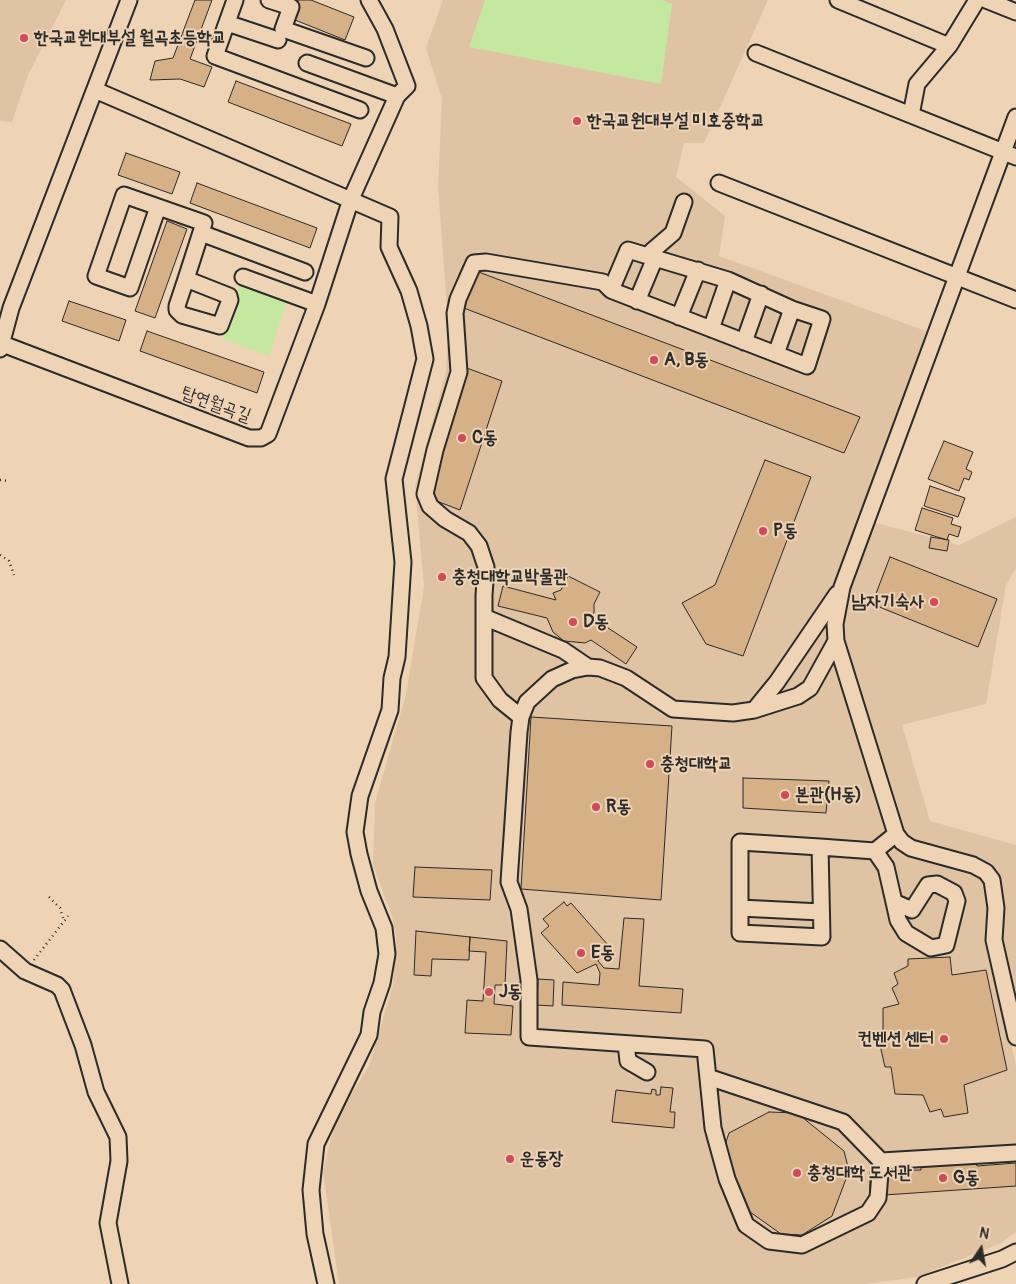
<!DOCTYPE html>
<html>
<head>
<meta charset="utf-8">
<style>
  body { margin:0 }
  #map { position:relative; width:1016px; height:1284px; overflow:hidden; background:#eed3b5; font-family:Pangolin,sans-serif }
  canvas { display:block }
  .north { position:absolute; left:956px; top:1224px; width:50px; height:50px; -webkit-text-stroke:4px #eed3b5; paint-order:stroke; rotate:12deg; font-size:14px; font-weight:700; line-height:20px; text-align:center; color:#2b2b2b }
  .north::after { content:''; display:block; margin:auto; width:18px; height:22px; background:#2b2b2b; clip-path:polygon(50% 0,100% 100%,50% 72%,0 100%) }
</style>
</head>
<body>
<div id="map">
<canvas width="1016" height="1284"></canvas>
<div class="north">N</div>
</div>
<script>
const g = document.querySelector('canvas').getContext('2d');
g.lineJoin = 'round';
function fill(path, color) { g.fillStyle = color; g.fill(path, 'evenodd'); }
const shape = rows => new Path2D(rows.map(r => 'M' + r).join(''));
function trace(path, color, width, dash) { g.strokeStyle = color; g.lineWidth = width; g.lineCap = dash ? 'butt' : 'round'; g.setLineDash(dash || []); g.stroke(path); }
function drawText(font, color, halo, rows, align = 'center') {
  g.font = font + ' Pangolin,"Poor Story",sans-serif'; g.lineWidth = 4; g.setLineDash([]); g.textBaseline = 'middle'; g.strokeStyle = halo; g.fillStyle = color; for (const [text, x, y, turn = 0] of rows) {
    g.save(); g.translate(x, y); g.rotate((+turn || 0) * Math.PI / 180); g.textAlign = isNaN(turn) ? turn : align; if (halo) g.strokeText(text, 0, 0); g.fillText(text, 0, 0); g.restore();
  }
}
fill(shape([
  [0,0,66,0,28,75,12,122,0,121],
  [443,0,768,0,704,143,684,143,676,177,725,216,719,256,926,331,861,519,959,545,1016,517,1016,568,1006,585,986,704,902,725,930,821,1016,845,1016,1037,1010,1038,1016,1067,1016,1232,1001,1243,917,1277,865,1284,339,1284,323,1171,336,1119,369,1066,393,985,396,936,392,916,373,865,375,803,406,694,424,587,415,486,446,372,448,321,438,187,442,99,426,48]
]), '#dfc3a3');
fill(shape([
  [485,0,662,0,672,4,661,84,469,47],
  [240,284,287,300,269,356,222,339]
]), '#c5e8a1');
const building = shape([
  [195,0,212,0,190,59,212,67,204,87,180,79,150,80,155,61,173,58,195,0],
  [297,0,311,0,354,17,345,40,290,18,297,0],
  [236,81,351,124,342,146,228,102,236,81],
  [126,153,180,172,172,194,118,175,126,153],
  [197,183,317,228,310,248,190,203,197,183],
  [167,221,187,229,155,318,135,311,167,221],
  [463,266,860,417,844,453,448,302,463,266],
  [69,301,126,320,119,341,62,321,69,301],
  [147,331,264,372,257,393,140,351,147,331],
  [464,367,502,381,460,510,421,495,464,367],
  [944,441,973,452,966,469,972,472,969,480,964,478,959,491,928,479,944,441],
  [765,460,811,477,743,656,706,644,682,603,715,585,765,460],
  [930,486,965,498,958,517,924,506,930,486],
  [922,508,953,518,951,524,961,527,958,537,949,534,947,540,915,530,922,508],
  [931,537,949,540,947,551,929,548,931,537],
  [890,557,997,599,978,647,872,604,890,557],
  [568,576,600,592,594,604,594,613,590,616,637,647,626,664,591,640,585,643,564,641,553,632,547,618,498,606,503,586,556,600,553,593,561,590,568,576],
  [531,717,672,726,661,900,521,889,531,717],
  [743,778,829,781,826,813,743,808,743,778],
  [415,867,492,870,490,900,413,897,415,867],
  [564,902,567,906,571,903,608,945,598,961,604,968,619,969,624,918,644,919,639,986,683,989,681,1013,562,1005,563,982,599,985,600,973,596,964,577,973,541,933,549,926,543,919,564,902],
  [416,931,470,937,469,960,432,959,431,976,414,975,416,931],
  [470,937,507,941,505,985,495,985,494,1004,513,1006,511,1035,465,1033,467,1000,483,1001,486,952,469,951,470,937],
  [950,957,952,975,986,970,1007,1070,964,1085,968,1113,944,1117,941,1109,930,1112,923,1095,895,1094,891,1067,885,1067,880,1045,887,1043,887,1036,883,1035,883,1008,899,1004,892,988,898,984,894,973,908,966,908,959,950,957],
  [538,979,554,980,553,1006,537,1005,538,979],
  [661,1087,673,1088,670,1112,675,1112,674,1128,612,1122,616,1090,651,1094,652,1089,656,1090,656,1095,660,1095,661,1087],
  [769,1112,797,1113,844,1151,849,1171,832,1216,802,1235,781,1234,736,1202,721,1157,729,1133,769,1112],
  [975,1160,977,1166,1016,1163,1016,1186,870,1196,870,1171,921,1170,921,1163,975,1160]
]);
fill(building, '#d6b188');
trace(building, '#2b2b2b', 1);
const minor = shape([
  [235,0,215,56,360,110],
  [269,0,291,7,283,29,366,58],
  [838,0,949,46],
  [986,0,1016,12],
  [227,23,278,40],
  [756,53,1016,157],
  [307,63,397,96],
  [95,90,390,217,389,247,409,291,419,326,425,359,394,479,403,562,397,657,392,678,390,710,360,796,355,832,359,854,369,891,384,928,387,954,382,983,372,1012,369,1035,316,1144,311,1190,315,1234,326,1284],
  [911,115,917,84,949,46,977,0],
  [1016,117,842,587,835,624,836,641,896,834,902,842,911,848,973,865,986,872,992,880,996,908,994,940,1016,1037],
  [719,183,1016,300],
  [158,207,130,288,96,276,124,195,204,223,186,279,177,306,177,310,182,315,220,326,230,300,229,296,186,279],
  [201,233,305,272],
  [243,277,317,304],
  [637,301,655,258,652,251,673,233,684,202],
  [679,317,698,270],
  [711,329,728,280],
  [744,342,761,294],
  [0,343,249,438,261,438,268,434,317,304,351,199,397,96,407,86,385,29,369,0],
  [0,349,11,308,129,0],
  [776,354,792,309],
  [484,617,563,650,588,667],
  [836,641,810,688,798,696,754,710,733,713,673,709,626,678,600,668,588,667,572,670,552,679,527,702,521,717,519,732,509,882,519,909,529,980,529,1037,705,1049,713,1128,727,1179,746,1225,769,1241,802,1245,868,1213,878,1198,881,1161,1016,1153],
  [755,709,777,682,837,594],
  [521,717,500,700,484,678,484,595,486,567,479,546,469,533,445,519,430,506,425,494,435,450,459,372,455,313,458,299,474,263,486,262,603,282,611,290,613,291,807,366,822,319,792,309,728,280,628,250,611,290],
  [820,847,740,842,740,933,822,937,820,847,875,851,896,834],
  [875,851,886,867,894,902,898,920,906,933,931,948,946,945,957,901,954,893,937,884,928,885,912,910,894,902],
  [740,908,821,912],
  [0,949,25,971,57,985,62,990,83,1045,96,1092,118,1137,119,1161,108,1223,120,1284],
  [626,1044,628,1061,647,1072],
  [708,1077,843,1122,881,1161],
  [925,1284,1002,1259,1016,1252]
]);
trace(minor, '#2b2b2b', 19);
trace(shape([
  [0,480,9,481],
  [0,555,9,561,14,575],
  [49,897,60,908,64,921],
  [34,960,68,916]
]), '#2b2b2b', 2.5, [1, 4]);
trace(minor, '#eed3b5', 15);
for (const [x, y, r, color] of [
  [24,38,5,"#d1495b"],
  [577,121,5,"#d1495b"],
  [654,360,5,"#d1495b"],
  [462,438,5,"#d1495b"],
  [763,531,5,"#d1495b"],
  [442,577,5,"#d1495b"],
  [934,602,5,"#d1495b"],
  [573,622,5,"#d1495b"],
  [650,764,5,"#d1495b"],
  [785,795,5,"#d1495b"],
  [596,807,5,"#d1495b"],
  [581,953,5,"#d1495b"],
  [489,992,5,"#d1495b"],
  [944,1039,5,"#d1495b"],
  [510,1159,5,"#d1495b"],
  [797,1173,5,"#d1495b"],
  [943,1178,5,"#d1495b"]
]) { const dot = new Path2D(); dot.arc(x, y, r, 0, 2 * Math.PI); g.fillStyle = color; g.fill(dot); trace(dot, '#eed3b5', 2); }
drawText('bold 18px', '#2b2b2b', '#eed3b5', [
  ["한국교원대부설 월곡초등학교",34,38],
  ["한국교원대부설 미호중학교",587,121],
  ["A, B동",664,360],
  ["C동",472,438],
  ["P동",773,531],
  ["충청대학교박물관",452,577],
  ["남자기숙사",924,602,"right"],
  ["D동",583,622],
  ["충청대학교",660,764],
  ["본관(H동)",795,795],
  ["R동",606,807],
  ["E동",591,953],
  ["J동",499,992],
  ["컨벤션 센터",934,1039,"right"],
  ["운동장",520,1159],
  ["충청대학 도서관",807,1173],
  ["G동",953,1178]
], 'left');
drawText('18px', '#2b2b2b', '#eed3b5', [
  ["탑연월곡길",216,405,20]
]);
</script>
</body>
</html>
